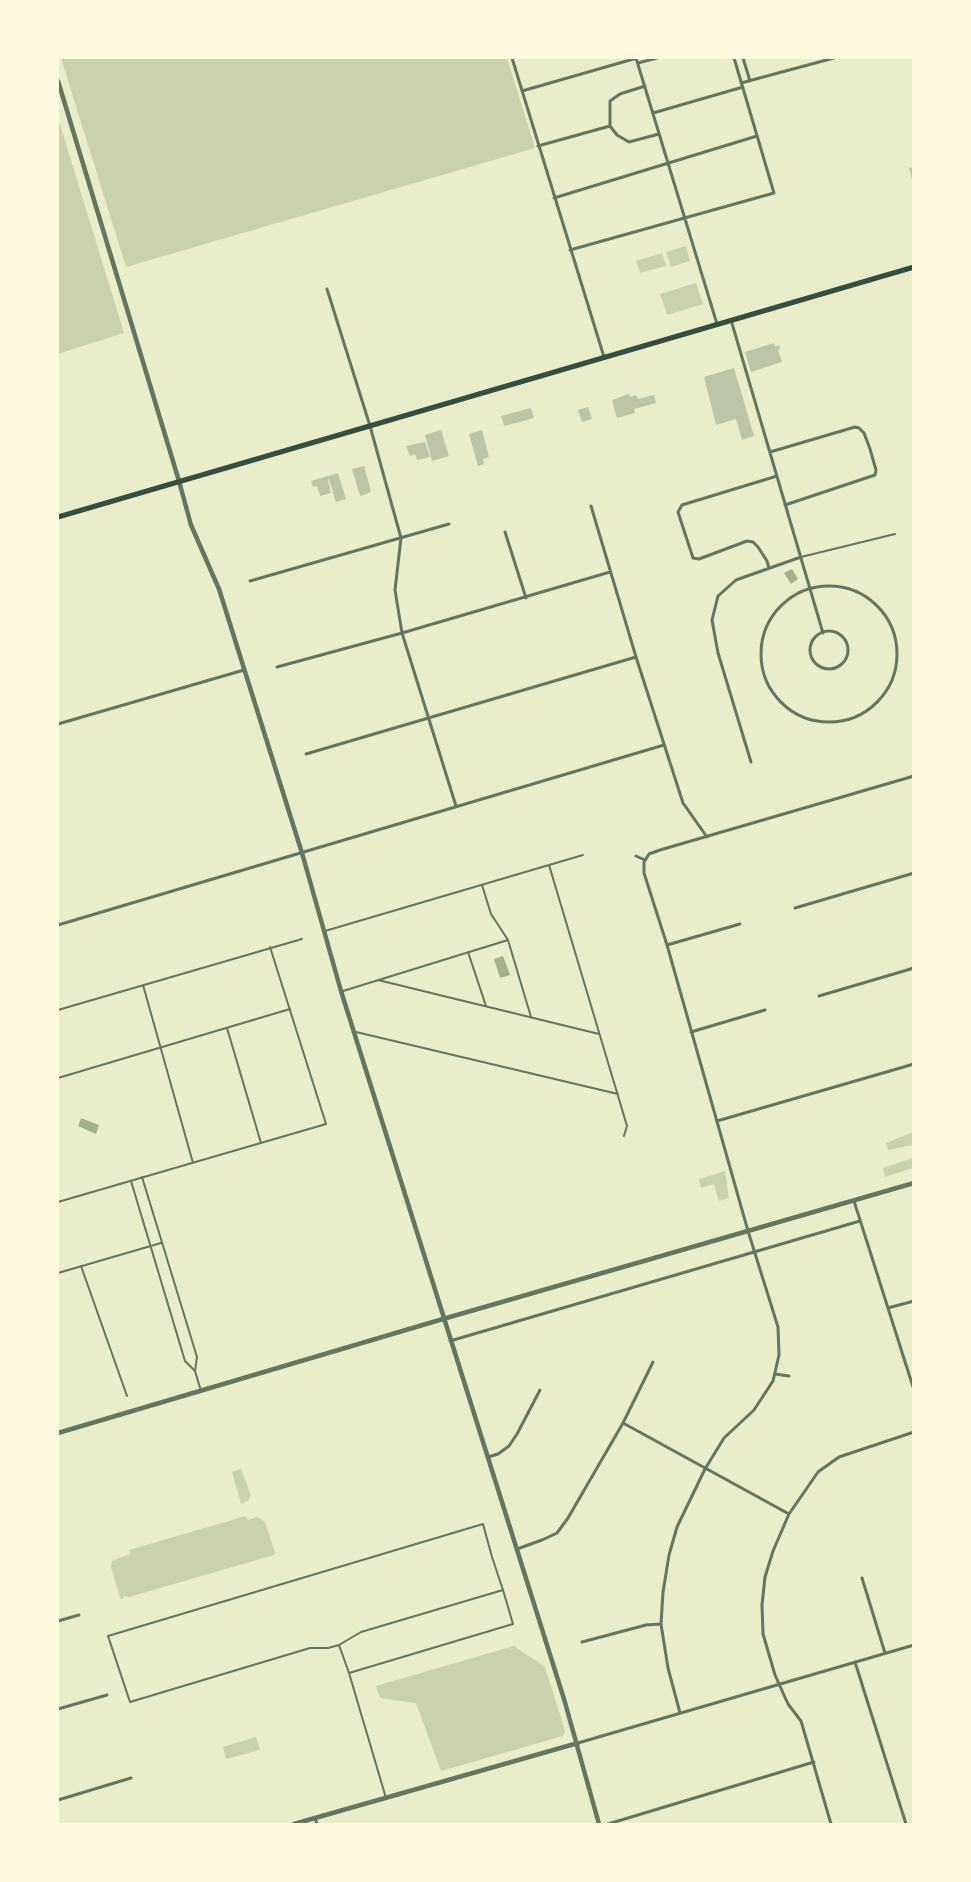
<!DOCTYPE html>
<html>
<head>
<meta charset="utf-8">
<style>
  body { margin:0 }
  #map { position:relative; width:971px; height:1882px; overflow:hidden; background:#e9edc9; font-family:"Sofia Sans Condensed",sans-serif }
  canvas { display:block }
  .frame { position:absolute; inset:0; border:59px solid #fefae0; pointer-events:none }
</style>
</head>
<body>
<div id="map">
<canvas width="971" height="1882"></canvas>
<div class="frame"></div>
</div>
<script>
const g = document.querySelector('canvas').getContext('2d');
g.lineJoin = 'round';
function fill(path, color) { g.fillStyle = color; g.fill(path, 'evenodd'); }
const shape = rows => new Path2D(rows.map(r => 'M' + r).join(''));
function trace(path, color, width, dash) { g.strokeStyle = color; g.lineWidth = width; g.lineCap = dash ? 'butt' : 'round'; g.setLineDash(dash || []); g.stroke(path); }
fill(shape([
  [61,58,507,58,535,148,126,267],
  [58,118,124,333,58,354],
  [686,246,690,261,671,267,666,252],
  [662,253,666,266,640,273,636,261],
  [696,283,703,304,667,315,660,294],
  [913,1132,913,1145,888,1150,886,1143],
  [913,1158,913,1168,885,1177,883,1168],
  [725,1171,729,1198,719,1201,714,1184,701,1188,699,1179],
  [241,1469,251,1495,248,1501,241,1504,232,1472],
  [246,1516,248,1520,258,1517,265,1522,275,1552,274,1555,129,1597,124,1596,123,1599,120,1598,111,1567,112,1561,130,1554,129,1550],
  [514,1646,545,1667,565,1731,563,1736,441,1771,416,1703,380,1698,376,1686],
  [256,1737,260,1750,226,1759,223,1747]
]), '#cad2ad');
fill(shape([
  [792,569,798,579,791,584,784,573],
  [503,956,510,975,500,978,494,959],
  [81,1118,99,1125,96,1134,78,1126]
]), '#a3b18a');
fill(shape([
  [914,167,914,183,913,183,909,168],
  [774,343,775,347,779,345,780,349,778,350,782,362,751,372,745,352],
  [734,368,754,436,742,440,736,419,716,425,704,377],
  [629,394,630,397,636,395,638,399,654,395,656,403,634,409,635,413,617,418,612,400],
  [588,407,592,419,582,422,578,410],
  [531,408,534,418,504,426,501,416],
  [441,430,449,456,432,461,425,435],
  [482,430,489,457,483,459,484,464,478,466,469,434],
  [425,442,430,457,417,460,415,454,410,456,406,446],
  [364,466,371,492,360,496,352,469],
  [338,473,346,499,336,502,329,479,328,480,331,493,320,496,317,486,313,487,311,481]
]), '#bcc5a7');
trace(shape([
  [801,557,895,534],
  [549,865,627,1126,624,1136],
  [482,885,491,914,508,940,531,1017],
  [325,931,583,855],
  [468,952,486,1006],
  [378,980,599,1034],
  [143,985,193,1163],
  [343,991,508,940],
  [58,1010,302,939],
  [227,1028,261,1143],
  [356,1032,618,1094],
  [58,1078,290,1009],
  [142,1177,197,1357,195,1371,201,1391],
  [131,1181,185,1361,195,1371],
  [58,1202,326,1124,270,947],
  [81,1266,127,1396],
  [58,1273,161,1243],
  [339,1645,349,1673,386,1798],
  [349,1673,513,1624,503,1590,492,1557,483,1524,108,1636,130,1702,310,1648,328,1648,339,1645,361,1632,503,1590]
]), '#617663', 2);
trace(shape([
  [512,58,604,357],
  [636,58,717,324],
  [743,58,750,81],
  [638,63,657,58],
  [741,83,834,58],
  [645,86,620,94,610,101,610,126,617,135,629,142,659,134],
  [522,91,637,58],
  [653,113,743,87],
  [538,146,610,126],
  [554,198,757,136],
  [570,250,774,193,734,58],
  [327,289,370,426,401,538,395,590,402,633,456,806],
  [731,320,823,633],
  [770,452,855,427,859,428,864,433,870,449,876,470,875,475,785,505],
  [591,506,636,657,683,803,707,837],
  [505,532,526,598],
  [769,568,767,561,758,547,753,542,747,541,699,559,693,558,678,512,682,505,777,476],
  [250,581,449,524],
  '761 654a68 68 0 1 1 136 0a68 68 0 1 1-136 0Z',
  '810 650a19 19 0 1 1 38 0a19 19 0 1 1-38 0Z',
  [277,667,402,633,610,572],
  [58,724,244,670],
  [306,754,636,657],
  [751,762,718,653,712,620,718,596,736,580,801,557],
  [636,856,645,860],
  [795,908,914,873],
  [58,925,664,745],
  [667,945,740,924],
  [819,996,914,968],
  [691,1032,765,1010],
  [717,1121,914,1064],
  [854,1201,914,1390],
  [888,1308,914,1301],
  [450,1341,860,1221],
  [775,1374,789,1376],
  [623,1423,789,1514],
  [488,1457,498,1454,509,1446,517,1434,540,1390],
  [517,1549,542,1540,557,1533,568,1518,623,1423,653,1362],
  [862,1578,885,1653],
  [58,1621,79,1615],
  [582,1642,646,1625,661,1624],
  [855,1662,906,1824],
  [58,1709,107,1695],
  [680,1713,668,1668,661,1624,663,1592,669,1555,677,1527,705,1469,724,1438,754,1410,773,1381,779,1355,778,1327,748,1231,667,945,644,873,644,862,649,854,660,850,914,776],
  [578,1743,914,1645],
  [58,1800,131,1778],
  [315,1818,317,1824],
  [608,1824,814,1762],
  [831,1824,801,1721,788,1704,775,1675,763,1634,762,1605,765,1577,773,1551,789,1514,818,1472,839,1457,914,1432]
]), '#617663', 3);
trace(shape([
  [58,81,179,481,191,525,219,589,302,853,341,991,564,1699,599,1824],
  [58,1433,443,1319,914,1183],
  [294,1824,578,1743]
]), '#617663', 4.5);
trace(shape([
  [58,517,914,267]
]), '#344e41', 5);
</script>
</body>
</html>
